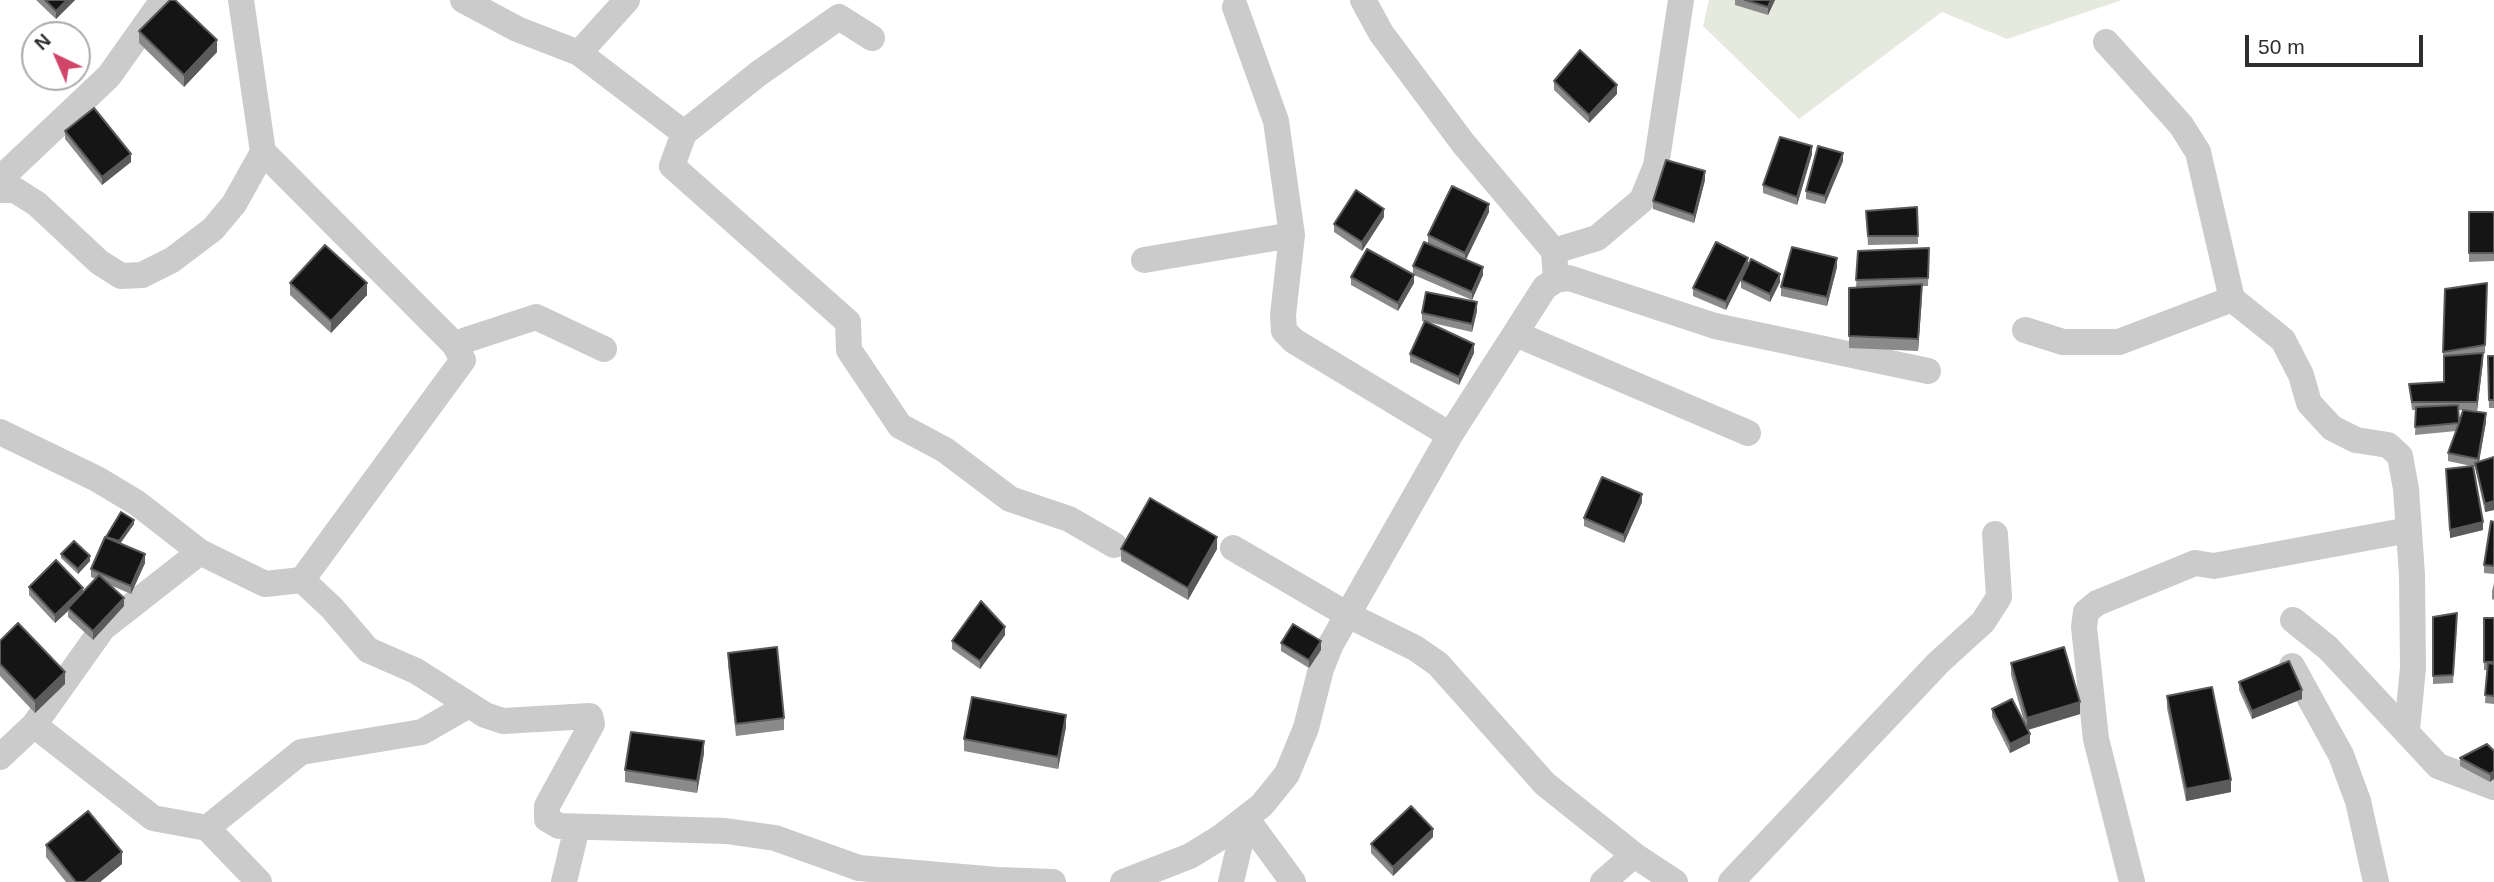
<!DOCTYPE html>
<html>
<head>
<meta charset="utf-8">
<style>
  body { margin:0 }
  #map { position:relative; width:2494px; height:882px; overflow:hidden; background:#fff; font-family:Arial,sans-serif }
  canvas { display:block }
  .north { position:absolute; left:21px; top:21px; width:70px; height:70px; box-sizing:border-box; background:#fff; border:2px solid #ababab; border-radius:50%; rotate:316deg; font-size:19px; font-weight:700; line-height:28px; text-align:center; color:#2e2e2e }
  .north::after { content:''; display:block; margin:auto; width:24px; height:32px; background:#d04568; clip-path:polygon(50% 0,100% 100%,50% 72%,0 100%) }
  .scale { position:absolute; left:2245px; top:35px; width:178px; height:32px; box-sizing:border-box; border:4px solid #2e2e2e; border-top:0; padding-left:9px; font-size:21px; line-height:24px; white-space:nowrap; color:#2e2e2e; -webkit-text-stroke:5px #fff; paint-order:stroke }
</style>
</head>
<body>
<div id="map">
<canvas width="2494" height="882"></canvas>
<div class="north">N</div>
<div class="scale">50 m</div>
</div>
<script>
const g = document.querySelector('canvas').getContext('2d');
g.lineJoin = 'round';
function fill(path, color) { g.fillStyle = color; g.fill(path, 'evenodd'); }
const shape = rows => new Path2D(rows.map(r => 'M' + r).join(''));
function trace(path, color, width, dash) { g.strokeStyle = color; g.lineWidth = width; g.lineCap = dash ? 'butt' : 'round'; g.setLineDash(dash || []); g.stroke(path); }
fill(shape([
  [1709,0,2122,0,2007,39,1942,12,1799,119,1703,26]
]), '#e6eade');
trace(shape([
  [463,0,517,29,579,53,684,133],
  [1363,0,1381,33,1463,143,1554,251,1556,280],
  [872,38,839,17,758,74,684,133,672,166,848,322,849,350,900,426,945,450,1010,499,1069,519,1114,545],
  [2106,42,2181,125,2198,152,2232,299,2283,340,2301,375,2309,403,2332,428,2356,440,2388,445,2400,456,2406,489,2412,575,2413,668,2407,730],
  [579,53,627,0],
  [263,152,454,344,463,360,302,580],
  [0,179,109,76,163,0],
  [0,190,15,190,37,204,99,262,121,276,142,275,172,260,213,229,234,204,263,152,241,0],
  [1554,251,1597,238,1642,200,1656,166,1681,0],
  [1144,260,1292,235],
  [2025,330,2063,342,2119,342,2232,299],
  [1516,334,1748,433],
  [454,344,536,317,604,349],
  [0,432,97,479,137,503,200,552,265,584,302,580,332,608,368,650,416,671,485,715,503,721,590,716,592,724,547,806,547,819,559,826,726,831,775,838,859,868,997,880,1053,882],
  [1450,435,1545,287,1556,280,1569,278,1715,326,1928,371],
  [1233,548,1348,615,1415,648,1438,664,1545,784,1634,855,1675,882],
  [2293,620,2328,648,2438,766,2494,787],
  [2292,666,2341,755,2358,801,2376,882],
  [34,725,153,818,207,828,301,752,422,732,469,705],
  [0,757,34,725,103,628,200,552],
  [1246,818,1293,882],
  [207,828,259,882],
  [564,882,577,827],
  [1123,882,1190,856,1221,837,1262,805,1287,774,1306,728,1321,669,1331,644,1450,435,1294,341,1284,331,1283,315,1292,235,1276,121,1235,7],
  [1231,882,1246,818],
  [1603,882,1634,855],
  [1731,882,1938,663,1983,622,1999,597,1995,534],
  [2132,882,2096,739,2084,627,2086,612,2097,603,2195,563,2214,566,2409,530]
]), '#cbcbcb', 26);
fill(shape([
  [36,0,75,0,56,19],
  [1735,0,1775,0,1768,15,1735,5],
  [139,31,217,52,184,87,139,43],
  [1554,81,1617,94,1589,123,1554,90],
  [65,131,131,162,102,185,65,139],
  [1812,154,1797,205,1763,193,1763,185],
  [1843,161,1825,204,1806,199,1806,191],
  [1705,180,1694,223,1653,209,1653,201],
  [1917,207,1918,244,1868,245,1866,211],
  [1489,212,1466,260,1483,275,1472,300,1414,275,1414,283,1398,311,1351,285,1351,277,1413,274,1413,266,1428,243,1428,235],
  [2469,212,2494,212,2494,261,2469,262],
  [1384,217,1362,251,1334,232,1334,224],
  [1929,248,1928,286,1922,286,1918,351,1849,348,1849,288,1856,288,1858,251],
  [1748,258,1726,310,1693,296,1693,288],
  [1837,267,1827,306,1781,296,1781,287],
  [1741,280,1780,282,1770,302,1741,288],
  [290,283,367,295,331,333,290,295],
  [2487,283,2485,353,2483,354,2477,411,2468,410,2486,422,2479,462,2494,457,2494,510,2485,512,2475,467,2473,466,2483,530,2450,538,2446,469,2471,466,2448,461,2448,453,2456,431,2415,435,2416,410,2412,410,2409,384,2444,382,2443,352],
  [2458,410,2463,410,2459,423],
  [1477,311,1472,332,1428,322,1474,353,1459,385,1410,362,1410,354,1425,322,1422,321,1422,313],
  [2494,356,2494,408,2489,408,2488,364],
  [1642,502,1624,543,1584,526,1584,518],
  [2494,522,2494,574,2484,573,2484,565],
  [134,524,120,544,145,563,131,594,110,585,124,606,93,640,68,617,68,611,55,623,29,595,29,587,83,593,96,579,91,577,91,569,106,538],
  [1121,549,1217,549,1188,600,1121,561],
  [61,554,90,561,78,574,61,558],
  [2494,583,2494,600,2492,599,2492,591],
  [2433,617,2457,622,2453,683,2433,684],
  [2484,618,2494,618,2494,704,2485,703,2487,670,2484,670],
  [1005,635,980,669,952,649,952,641],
  [0,641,65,684,35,713,0,676],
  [1281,643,1321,650,1309,668,1281,651],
  [728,653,784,718,784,730,736,736,728,665],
  [2011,663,2080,714,2028,730,2030,743,2010,753,1992,717,1992,709,2025,725,2011,675],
  [2239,682,2302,699,2252,719,2239,690],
  [2167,696,2231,792,2186,801,2167,708],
  [1066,727,1058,769,964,751,964,739],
  [2494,751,2490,782,2460,766,2460,758],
  [704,753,697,793,625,782,625,770],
  [1433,837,1393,876,1371,853,1371,844],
  [46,845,122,864,100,882,66,882,46,857]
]), '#8a8a8a');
fill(shape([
  [67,0,75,0,56,19,56,11],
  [1771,0,1775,0,1768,15,1768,7],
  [217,40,217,52,184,87,184,75],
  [1617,85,1617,94,1589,123,1589,115],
  [1812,146,1812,154,1797,205,1797,197],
  [1843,153,1843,161,1825,204,1825,196],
  [131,154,131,162,102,185,102,177],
  [1705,171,1705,180,1694,223,1694,215],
  [1489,204,1489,212,1465,261,1465,253],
  [1384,209,1384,217,1362,251,1362,242],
  [1748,258,1748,266,1726,310,1726,302],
  [1837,258,1837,267,1827,306,1827,297],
  [1483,267,1483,275,1472,300,1472,292],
  [1780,274,1780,282,1770,302,1770,294],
  [1414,275,1414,283,1398,311,1398,303],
  [367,283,367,295,331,333,331,321],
  [1922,284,1922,296,1918,351,1918,339],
  [1477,302,1477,311,1472,332,1472,324],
  [1474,344,1474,353,1459,385,1459,377],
  [2483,353,2483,362,2477,411,2477,402],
  [2486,413,2486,422,2478,467,2478,459],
  [1642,494,1642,502,1624,543,1624,535],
  [2494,501,2494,510,2485,512,2485,504],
  [134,520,134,524,119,545,119,541],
  [2483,522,2483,530,2450,538,2450,530],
  [1217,537,1217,549,1188,600,1188,588],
  [145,554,145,563,131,594,131,586],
  [90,556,90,561,78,574,78,569],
  [83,588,83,596,68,608,68,611,55,623,55,615],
  [124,598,124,606,93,640,93,631],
  [1005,627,1005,635,980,669,980,661],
  [1321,641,1321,650,1309,668,1309,660],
  [65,672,65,684,35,713,35,701],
  [2302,690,2302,699,2252,719,2252,711],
  [2080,702,2080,714,2027,730,2027,718],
  [1066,715,1066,727,1058,769,1058,757],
  [2030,734,2030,743,2010,753,2010,744],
  [704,741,704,753,697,793,697,781],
  [2494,771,2494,779,2490,782,2490,774],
  [2231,780,2231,792,2186,801,2186,789],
  [1433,829,1433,837,1393,876,1393,867],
  [122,852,122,864,100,882,85,882]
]), '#5b5b5b');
const building = shape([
  [45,0,67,0,56,11,45,0],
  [170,0,175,0,217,40,184,75,139,31,170,0],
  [1745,0,1771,0,1768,7,1745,0],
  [1580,50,1617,85,1589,115,1554,81,1580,50],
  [94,108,131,154,102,177,65,131,94,108],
  [1780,137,1812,146,1797,197,1763,185,1780,137],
  [1818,146,1843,153,1825,196,1806,191,1818,146],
  [1666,160,1705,171,1694,215,1653,201,1666,160],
  [1452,186,1489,204,1465,253,1428,235,1452,186],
  [1356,190,1384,209,1362,242,1334,224,1356,190],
  [1917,207,1918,236,1868,236,1866,211,1917,207],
  [2469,212,2494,212,2494,253,2469,253,2469,212],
  [1424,242,1483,267,1472,292,1413,266,1424,242],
  [1716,242,1748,258,1726,302,1693,288,1716,242],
  [325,245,367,283,331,321,290,283,325,245],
  [1792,247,1837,258,1827,297,1781,287,1792,247],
  [1929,248,1928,278,1856,280,1858,251,1929,248],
  [1367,249,1414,275,1398,303,1351,277,1367,249],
  [1751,259,1780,274,1770,294,1741,280,1751,259],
  [2487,283,2485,345,2443,352,2445,289,2487,283],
  [1922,284,1918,339,1849,336,1849,288,1922,284],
  [1426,292,1477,302,1472,324,1422,313,1426,292],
  [1425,321,1474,344,1459,377,1410,354,1425,321],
  [2483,353,2477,402,2412,402,2409,384,2444,382,2444,356,2483,353],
  [2488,356,2494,356,2494,400,2489,400,2488,356],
  [2458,405,2459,423,2463,410,2486,413,2478,459,2448,453,2459,423,2415,427,2416,407,2458,405],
  [2494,457,2494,501,2485,504,2475,463,2494,457],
  [2473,466,2483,522,2450,530,2446,469,2473,466],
  [1602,477,1642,494,1624,535,1584,518,1602,477],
  [1150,498,1217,537,1188,588,1121,549,1150,498],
  [121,512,134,520,119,541,106,537,121,512],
  [2491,521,2494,522,2494,566,2484,565,2491,521],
  [105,537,145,554,131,586,91,569,105,537],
  [74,541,90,556,78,569,61,554,74,541],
  [56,560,83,588,55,615,29,587,56,560],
  [99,575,124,598,93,631,68,608,99,575],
  [981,601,1005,627,980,661,952,641,981,601],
  [2457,613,2453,675,2433,676,2433,617,2457,613],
  [2484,618,2494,618,2494,662,2484,662,2484,618],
  [18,623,65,672,35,701,0,664,0,641,18,623],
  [1293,624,1321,641,1309,660,1281,643,1293,624],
  [777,647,784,718,736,724,728,653,777,647],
  [2064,647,2080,702,2027,718,2011,663,2064,647],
  [2289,661,2302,690,2252,711,2239,682,2289,661],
  [2488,663,2494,664,2494,696,2485,695,2488,663],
  [2212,687,2231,780,2186,789,2167,696,2212,687],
  [972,697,1066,715,1058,757,964,739,972,697],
  [2012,699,2030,734,2010,744,1992,709,2012,699],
  [631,732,704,741,697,781,625,770,631,732],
  [2487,744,2494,751,2494,771,2490,774,2460,758,2487,744],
  [1411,806,1433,829,1393,867,1371,844,1411,806],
  [88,811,122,852,85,882,76,882,46,845,88,811]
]);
fill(building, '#151515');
trace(building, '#5b5b5b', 2);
</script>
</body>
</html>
